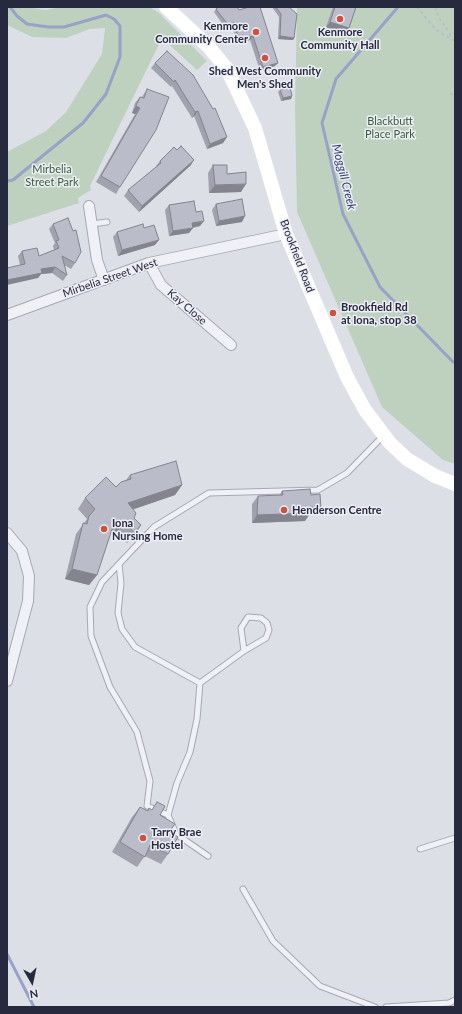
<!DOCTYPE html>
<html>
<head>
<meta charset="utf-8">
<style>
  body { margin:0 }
  #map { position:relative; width:462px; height:1014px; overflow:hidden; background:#dddfe7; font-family:Lato,sans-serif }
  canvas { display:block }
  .frame { position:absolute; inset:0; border:8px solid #27293e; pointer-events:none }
  .north { position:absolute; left:12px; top:962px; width:40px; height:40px; -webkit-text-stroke:3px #edeef5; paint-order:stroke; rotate:171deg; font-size:11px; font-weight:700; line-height:16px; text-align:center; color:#27293e }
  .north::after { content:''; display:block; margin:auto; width:14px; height:18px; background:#27293e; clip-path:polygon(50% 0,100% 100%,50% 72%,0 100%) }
</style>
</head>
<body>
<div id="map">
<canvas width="462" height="1014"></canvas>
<div class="frame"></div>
<div class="north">N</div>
</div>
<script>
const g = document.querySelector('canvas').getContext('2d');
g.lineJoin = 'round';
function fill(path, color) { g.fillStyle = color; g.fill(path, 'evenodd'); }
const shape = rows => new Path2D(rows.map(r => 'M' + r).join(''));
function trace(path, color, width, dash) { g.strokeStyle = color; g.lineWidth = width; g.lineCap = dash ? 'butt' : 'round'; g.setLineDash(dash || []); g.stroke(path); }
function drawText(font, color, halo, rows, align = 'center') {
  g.font = font + ' Lato,sans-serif'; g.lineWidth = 3; g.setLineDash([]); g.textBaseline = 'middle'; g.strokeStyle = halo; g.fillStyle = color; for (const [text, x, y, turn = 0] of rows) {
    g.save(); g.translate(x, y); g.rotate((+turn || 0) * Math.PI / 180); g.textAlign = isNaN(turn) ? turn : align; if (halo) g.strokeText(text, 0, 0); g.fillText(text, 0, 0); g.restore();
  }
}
fill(shape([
  [7,7,28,7,45,10,62,7,150,7,159,13,207,61,197,70,162,38,90,186,91,190,78,198,79,203,7,226,7,152,46,131,66,112,102,54,105,28,90,29,66,38,32,37,7,25],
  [297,7,455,7,455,464,443,460,382,407,297,212,295,109]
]), '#bed1bf');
trace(shape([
  [398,7,336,79,322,123,343,214,380,287,453,362,455,362],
  [7,181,13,180,83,123,106,94,120,57,120,26,114,19,106,15,64,27,48,27,27,24,17,16,10,7],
  [7,954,34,1007]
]), '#98a2c8', 3);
const lane = shape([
  [92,224,107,222],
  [119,564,121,583,118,613,122,629,135,647,200,683,197,719,190,752,177,783,168,815],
  [200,683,244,651,241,628,248,617,261,618,267,623,269,630,266,638,244,651],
  [420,849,455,838],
  [208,856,176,834,168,815,147,806,150,781,137,732,110,687,91,636,90,607,102,582,154,527,209,493,318,490,347,473,383,436],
  [243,889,273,941,320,986,375,1007],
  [386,1007,449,1003,455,1000]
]);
const street = shape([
  [89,206,97,260,104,280],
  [149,263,161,285,231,345],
  [7,315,149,263,286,234],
  [7,533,22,551,29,576,28,601,7,681]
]);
trace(lane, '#a6a8b4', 7);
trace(street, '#a6a8b4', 12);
trace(shape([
  [417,7,436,30,455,41],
  [435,7,439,18,450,33,450,38],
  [450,94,455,94]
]), '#bcbdc6', 2, [3, 3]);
trace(lane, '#f0f1f6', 5);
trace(street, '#f0f1f6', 10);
trace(shape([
  [166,7,208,46,227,69,255,128,286,234,347,377,365,410,390,443,407,459,435,476,455,484]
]), '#fff', 14);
fill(shape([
  [237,7,275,66,260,71,250,40,237,43,232,25,226,29,214,12,216,9],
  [272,7,289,7,294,38,293,40,278,39,279,17],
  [333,7,356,7,349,28,346,33,326,27],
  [167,51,227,137,223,143,207,149,194,116,192,118,172,86,171,87,151,68,155,63],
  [147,89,120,187,116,194,96,182,135,114,132,113,135,103,140,97,142,97],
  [280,90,292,96,291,99,281,101,278,92],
  [160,161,191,165,139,212,124,196,128,190,156,167,156,166],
  [213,165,227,174,241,192,209,193,208,173],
  [216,204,242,222,216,226,212,210],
  [169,205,196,212,200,226,193,228,189,233,169,236,165,210],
  [53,224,75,263,71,269,64,265,67,275,63,281,52,273,41,274,38,278,20,265,18,256,22,251,39,256,54,250,53,246,55,243,49,229],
  [144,228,155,245,118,256,113,237,117,232],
  [130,475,182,485,175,495,133,509,134,518,141,525,134,536,127,543,118,531,113,533,111,532,97,575,89,585,65,579,76,534,87,519,78,509,85,498,116,487,126,480],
  [282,491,311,495,321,508,316,515,309,515,305,521,252,523,252,504,258,496,279,496],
  [157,802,160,815,170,832,168,854,161,864,145,856,137,867,112,852,132,817,140,807,147,811,149,808,152,810]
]), '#a1a2ae');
fill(shape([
  [234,22,232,25,226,29,229,26],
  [330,22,349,28,346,33,326,27],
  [253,36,250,40,237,43,239,40],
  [280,36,294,38,293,40,278,39],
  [278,63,275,66,260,71,263,67],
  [292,96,291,99,281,101,283,98],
  [136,106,140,108,135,114,132,113],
  [198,111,194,116,192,118,195,112],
  [227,137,223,143,207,149,210,144],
  [194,160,191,165,139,212,142,206],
  [246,184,241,192,209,193,215,185],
  [245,216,242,222,216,226,219,221],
  [204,221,200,226,188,228,192,223],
  [193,228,189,233,169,236,173,231],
  [159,240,155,245,118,256,122,250],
  [55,267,52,273,41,274,38,278,7,285,7,280,41,269],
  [182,485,175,495,120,514,128,503],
  [310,507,321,508,316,515,309,515,305,521,252,523,257,515],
  [125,521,118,531,113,533,120,523],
  [141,525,134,536,127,543,134,533],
  [72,569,97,575,89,585,65,579]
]), '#83848d');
const building = shape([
  [219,7,237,7,239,10,249,7,260,7,278,63,263,67,253,36,239,40,234,22,229,26,216,9,219,7],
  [276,7,289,7,297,14,294,38,280,36,281,14,276,7],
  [335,7,356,7,349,28,330,22,335,7],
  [167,51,193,75,213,109,215,108,227,137,210,144,198,111,195,112,175,80,174,82,155,63,167,51],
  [290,87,292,96,283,98,280,90,290,87],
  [147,89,169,97,156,130,120,187,101,176,140,108,136,106,140,97,144,98,147,89],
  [181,146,194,160,142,206,128,190,161,163,160,161,174,147,177,150,181,146],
  [213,165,227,165,227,174,246,172,246,184,215,185,213,165],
  [242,199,245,216,219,221,216,204,242,199],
  [194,201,196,212,202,211,204,221,192,223,193,228,173,231,169,205,194,201],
  [68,218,73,231,76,230,81,252,75,263,62,256,67,275,55,267,41,269,42,273,7,280,7,268,25,264,22,251,37,248,39,256,59,248,56,241,59,240,53,224,68,218],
  [143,224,144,228,154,225,159,240,122,250,117,232,143,224],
  [176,461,182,485,128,503,136,513,134,518,141,525,134,533,125,521,120,523,115,520,97,575,72,569,83,523,87,524,89,516,95,509,85,498,106,477,116,487,121,482,131,479,130,475,176,461],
  [310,489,311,495,320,494,321,508,310,507,310,513,257,515,258,496,283,495,282,491,310,489],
  [157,802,165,806,160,815,175,824,170,831,178,837,168,854,150,845,145,857,120,842,140,807,148,811,149,808,152,810,157,802]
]);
fill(building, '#bbbcca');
trace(building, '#83848d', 1);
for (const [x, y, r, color] of [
  [340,19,4,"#ce5140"],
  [256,32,4,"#ce5140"],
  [265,58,4,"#ce5140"],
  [333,313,4,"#ce5140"],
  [284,510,4,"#ce5140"],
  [104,529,4,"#ce5140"],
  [143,838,4,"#ce5140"]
]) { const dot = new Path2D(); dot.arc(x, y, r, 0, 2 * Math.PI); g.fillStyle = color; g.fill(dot); trace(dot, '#edeef5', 1.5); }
drawText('bold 11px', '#27293e', '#edeef5', [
  ["Kenmore",248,26,"right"],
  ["Community Center",248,39,"right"],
  ["Kenmore",340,32,"center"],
  ["Community Hall",340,45,"center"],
  ["Shed West Community",265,71,"center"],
  ["Men's Shed",265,84,"center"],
  ["Brookfield Rd",341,307],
  ["at Iona, stop 38",341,320],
  ["Henderson Centre",292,510],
  ["Iona",112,523],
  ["Nursing Home",112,536],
  ["Tarry Brae",151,832],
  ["Hostel",151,845]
], 'left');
drawText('11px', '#345a37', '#edeef5', [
  ["Blackbutt",390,121],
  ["Place Park",390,134],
  ["Mirbelia",52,169],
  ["Street Park",52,182]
]);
drawText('11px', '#27293e', '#edeef5', [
  ["Brookfield Road",297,256,69],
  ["Mirbelia Street West",110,278,-19],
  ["Kay Close",187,307,41]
]);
drawText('italic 12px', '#313d72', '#edeef5', [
  ["Moggill Creek",344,177,76]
]);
</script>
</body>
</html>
